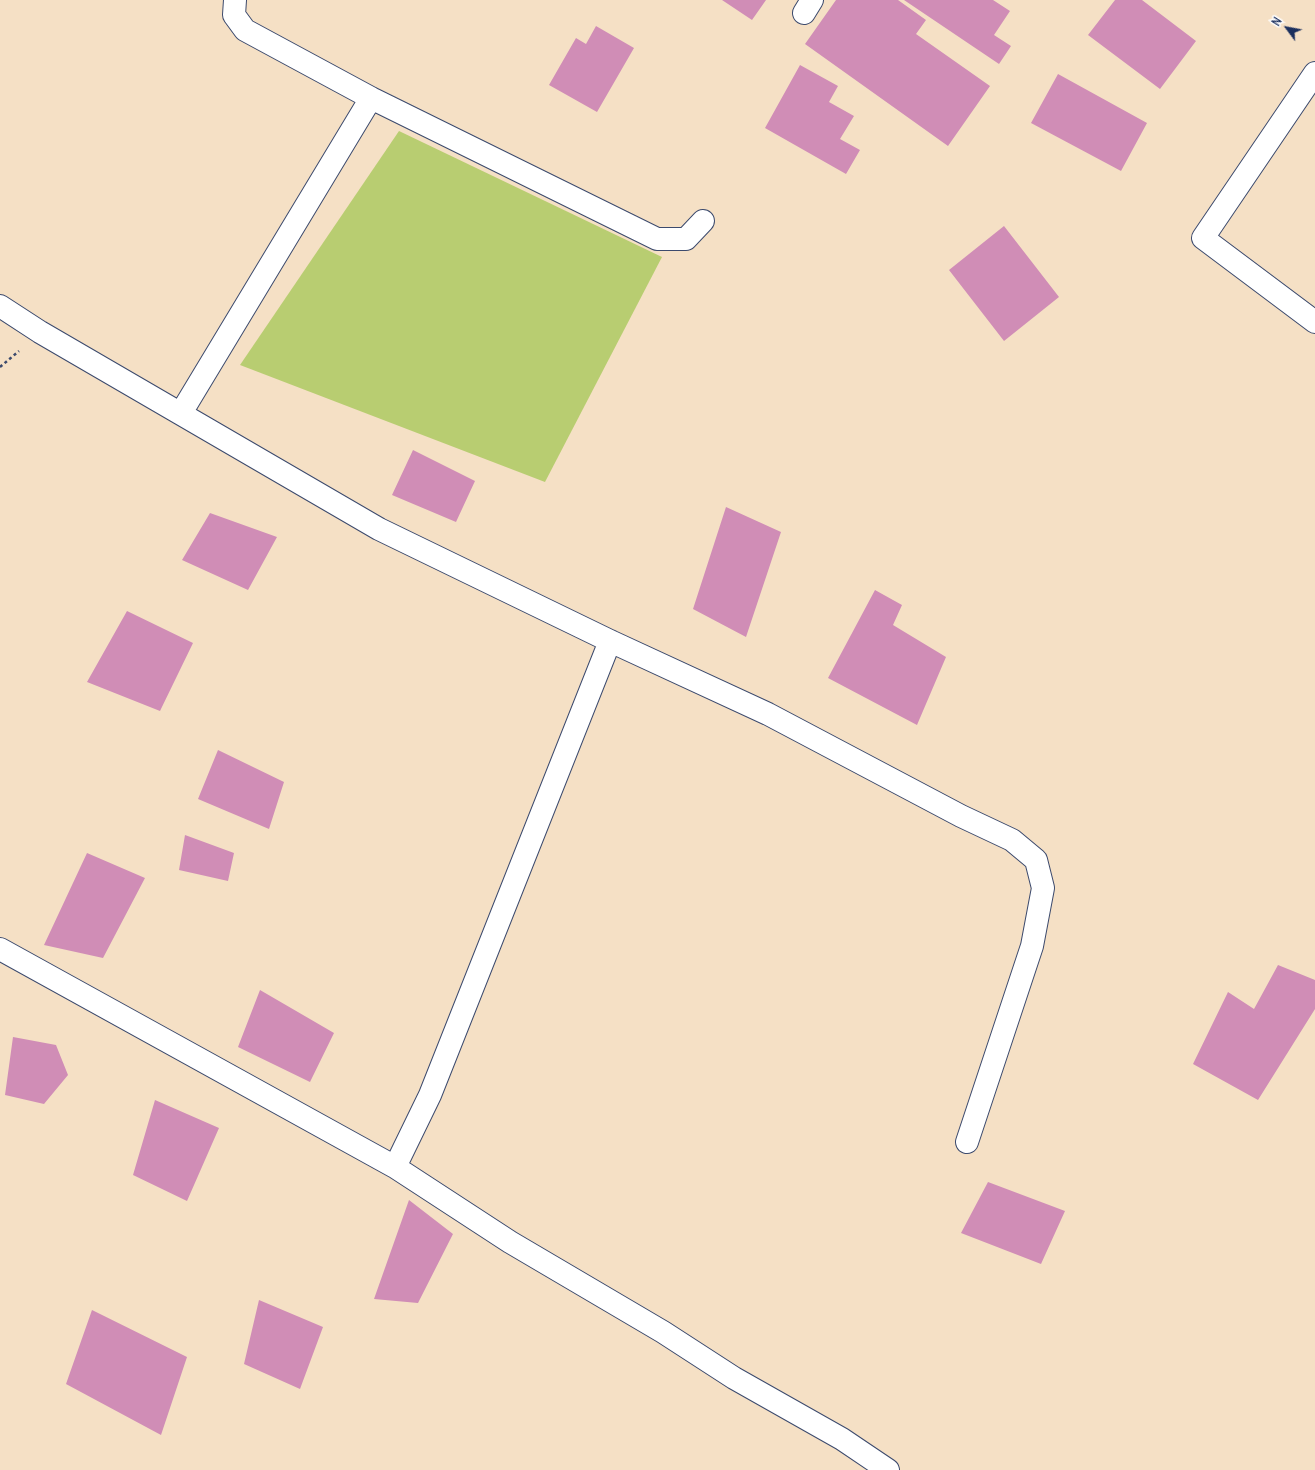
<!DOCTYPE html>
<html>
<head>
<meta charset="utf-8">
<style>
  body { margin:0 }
  #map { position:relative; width:1315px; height:1470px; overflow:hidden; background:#f5e0c5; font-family:Delius,sans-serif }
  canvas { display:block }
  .north { position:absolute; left:1267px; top:8px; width:40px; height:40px; -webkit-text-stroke:3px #fff; paint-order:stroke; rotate:302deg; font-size:11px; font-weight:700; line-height:16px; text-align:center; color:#1b2f5e }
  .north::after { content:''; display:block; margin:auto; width:14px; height:18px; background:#1b2f5e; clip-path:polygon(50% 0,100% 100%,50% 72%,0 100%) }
</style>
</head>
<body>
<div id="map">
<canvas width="1315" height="1470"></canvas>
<div class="north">N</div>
</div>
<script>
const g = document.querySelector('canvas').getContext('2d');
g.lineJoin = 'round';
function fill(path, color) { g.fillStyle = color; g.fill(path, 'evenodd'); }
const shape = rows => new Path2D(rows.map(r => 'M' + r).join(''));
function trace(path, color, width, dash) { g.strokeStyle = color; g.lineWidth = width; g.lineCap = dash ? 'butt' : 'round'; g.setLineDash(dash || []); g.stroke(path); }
fill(shape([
  [399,131,662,257,545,482,240,365]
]), '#b8cd71');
fill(shape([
  [722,0,766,0,752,20],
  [836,0,898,0,926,20,916,34,990,86,948,146,805,44],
  [904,0,993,0,1010,11,994,35,1011,46,999,64],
  [1115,0,1142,0,1196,41,1160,89,1088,35],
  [596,26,634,48,597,112,549,85,576,38,586,44],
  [800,65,838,86,829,102,854,116,840,139,860,150,846,174,765,128],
  [1058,74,1147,123,1121,171,1031,123],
  [1004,226,1059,297,1004,341,949,270],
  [413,450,475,481,456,522,392,495],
  [726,507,781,532,746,637,693,609],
  [210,513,277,537,248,590,182,560],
  [875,590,902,605,893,625,946,657,917,725,828,678],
  [127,611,193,643,160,711,87,682],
  [218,750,284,782,269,829,198,799],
  [185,835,234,853,228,881,179,870],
  [87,853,145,878,103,958,44,945],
  [1278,965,1315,980,1315,1009,1258,1100,1193,1064,1228,992,1254,1009],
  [260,990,334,1033,310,1082,238,1047],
  [13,1037,56,1045,68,1075,44,1104,5,1095],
  [155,1100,219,1128,187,1201,133,1175],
  [988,1182,1065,1211,1041,1264,961,1233],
  [409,1200,453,1234,418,1303,374,1299],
  [259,1300,323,1327,300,1389,244,1364],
  [92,1310,187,1357,161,1435,66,1384]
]), '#d08db6');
const minor = shape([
  [235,0,234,15,245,30,371,98,657,239,686,239,703,221],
  [804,13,812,0],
  [1315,73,1203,238,1315,322],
  [0,306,40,332,379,529,610,641,768,714,961,816,1012,840,1036,860,1043,888,1032,946,967,1142],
  [181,413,371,98],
  [610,641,430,1095,395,1167,510,1242,663,1332,734,1378,842,1439,888,1470],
  [0,949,395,1167]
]);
trace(minor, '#3c4a6d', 24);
trace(shape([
  [0,367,19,351]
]), '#3c4a6d', 2.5, [3, 3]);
trace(minor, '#fff', 22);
</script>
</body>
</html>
